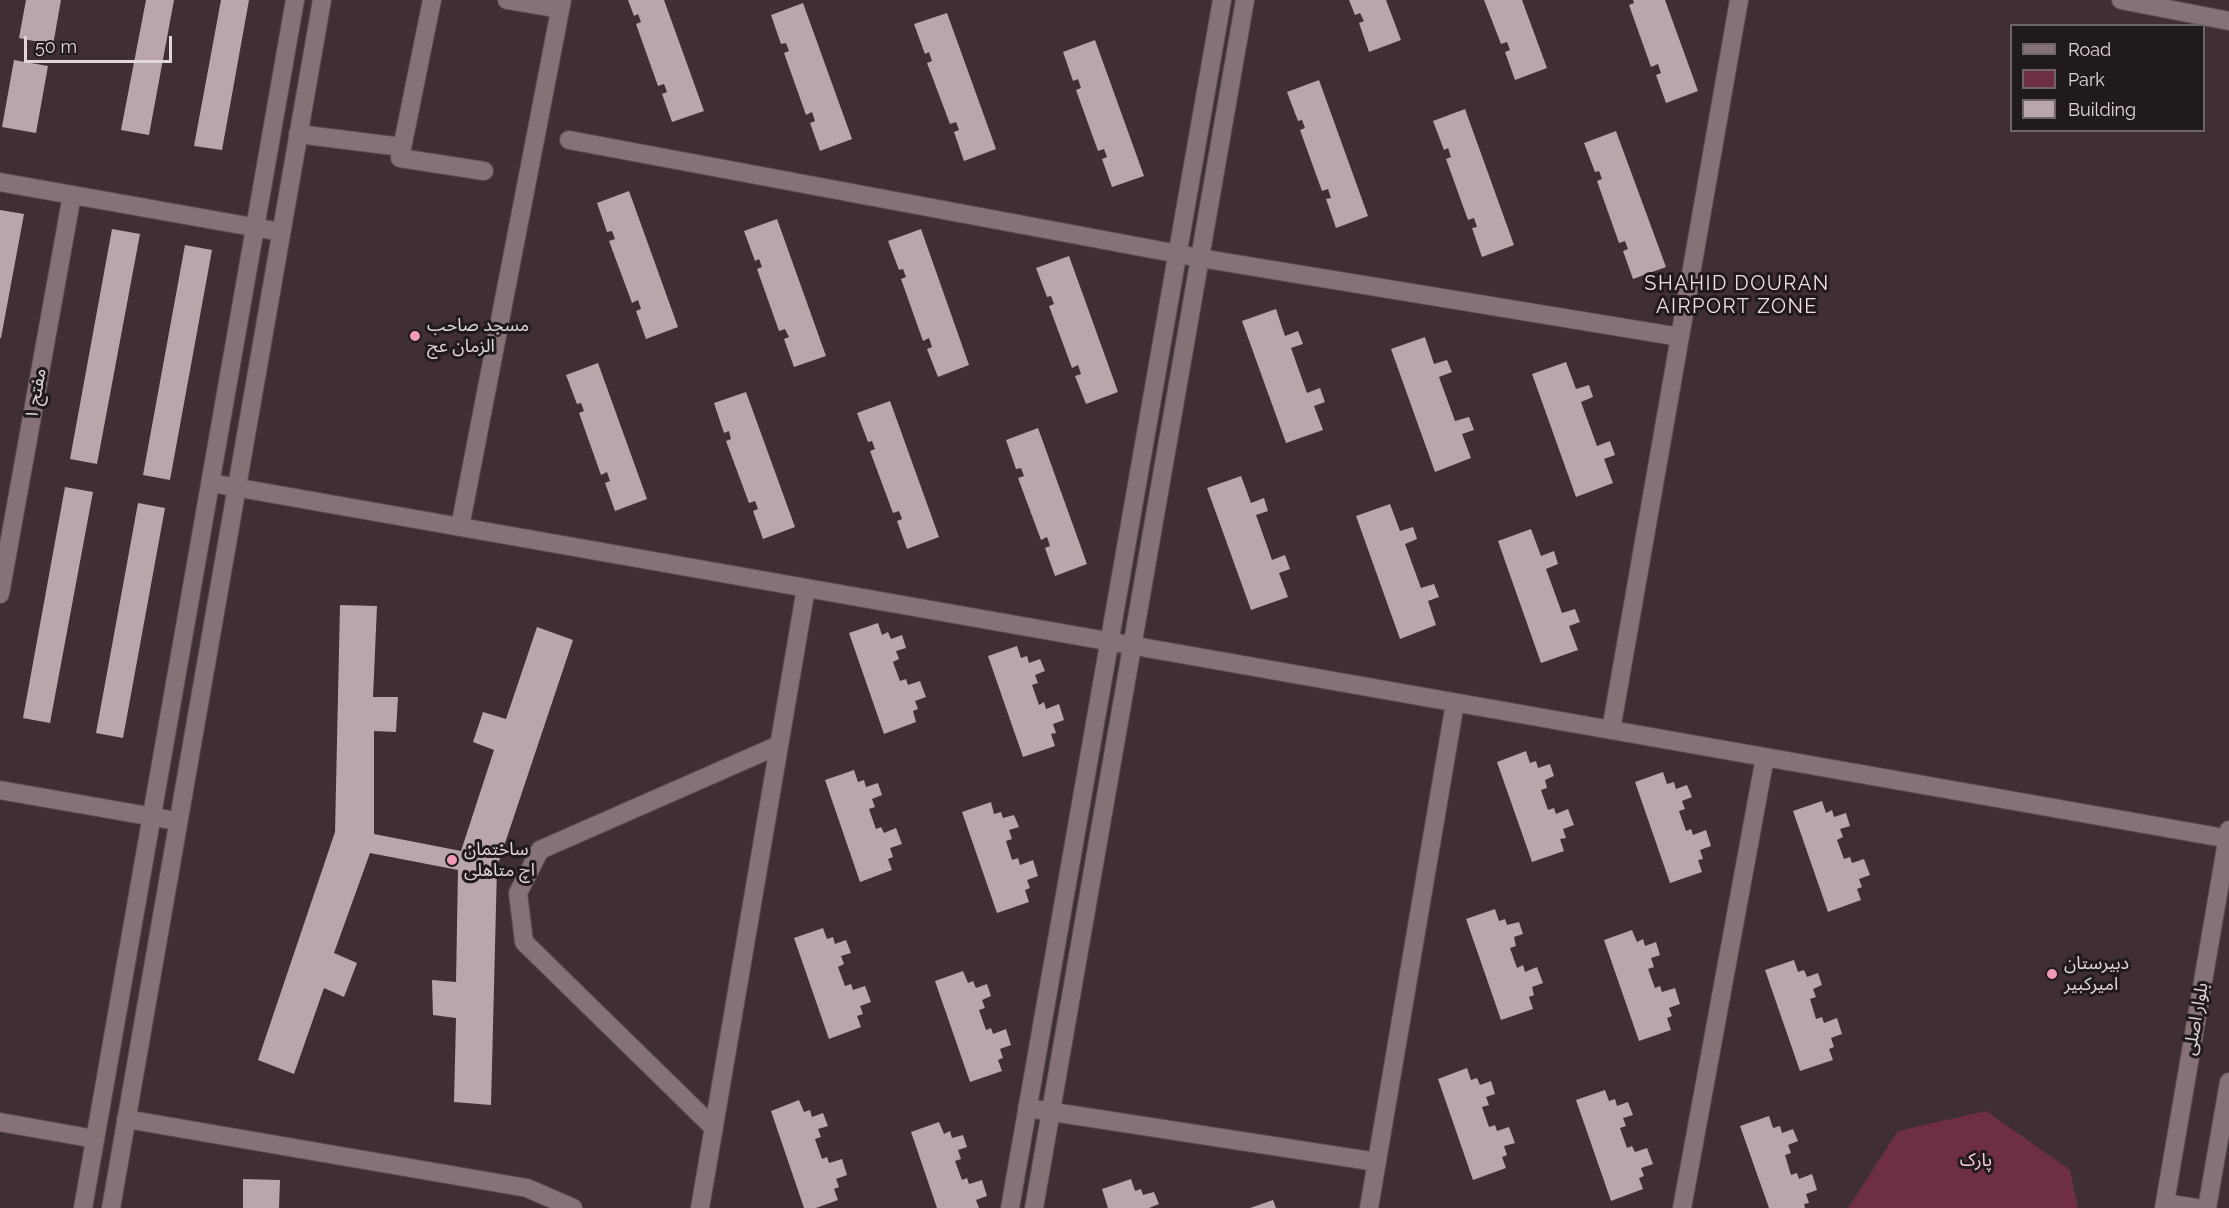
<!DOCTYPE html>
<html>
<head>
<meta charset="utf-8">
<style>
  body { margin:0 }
  #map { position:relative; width:2229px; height:1208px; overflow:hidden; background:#3f2f34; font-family:Raleway,sans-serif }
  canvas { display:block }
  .legend { position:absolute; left:2010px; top:24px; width:195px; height:108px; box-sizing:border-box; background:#211a1c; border:2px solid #6d6568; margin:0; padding:8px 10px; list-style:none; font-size:18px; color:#e0d6d9 }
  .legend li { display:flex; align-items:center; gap:12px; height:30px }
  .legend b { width:30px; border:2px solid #6d6568 }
  .scale { position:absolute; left:24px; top:36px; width:148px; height:27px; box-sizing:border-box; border:3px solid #e0d6d9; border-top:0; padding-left:8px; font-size:18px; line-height:21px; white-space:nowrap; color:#e0d6d9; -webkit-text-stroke:4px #211a1c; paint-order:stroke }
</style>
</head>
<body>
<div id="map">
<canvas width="2229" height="1208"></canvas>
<ul class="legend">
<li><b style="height:8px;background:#847277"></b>Road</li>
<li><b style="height:16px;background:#6e2f46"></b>Park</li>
<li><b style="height:16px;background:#b9a6ab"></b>Building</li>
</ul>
<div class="scale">50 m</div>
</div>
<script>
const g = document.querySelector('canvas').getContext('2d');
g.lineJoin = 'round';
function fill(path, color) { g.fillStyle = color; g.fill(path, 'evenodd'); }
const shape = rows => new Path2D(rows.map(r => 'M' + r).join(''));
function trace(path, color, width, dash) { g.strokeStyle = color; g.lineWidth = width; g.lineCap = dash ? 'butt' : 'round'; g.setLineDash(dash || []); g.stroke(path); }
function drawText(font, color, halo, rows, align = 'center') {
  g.font = font + ' Raleway,"Noto Sans Arabic",sans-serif'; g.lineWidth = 6; g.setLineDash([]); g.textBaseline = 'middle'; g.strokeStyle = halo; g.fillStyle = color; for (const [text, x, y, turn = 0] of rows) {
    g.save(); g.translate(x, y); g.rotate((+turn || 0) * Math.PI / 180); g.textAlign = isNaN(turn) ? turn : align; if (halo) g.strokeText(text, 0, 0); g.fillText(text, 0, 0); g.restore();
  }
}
fill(shape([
  [1986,1111,2070,1170,2078,1208,1848,1208,1898,1131]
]), '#6e2f46');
fill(shape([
  [26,0,61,0,53,45,19,38],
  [146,0,174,0,149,135,121,130],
  [221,0,249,0,222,150,194,146],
  [628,0,664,0,704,111,672,122,662,94,667,92,664,84,658,86,636,24,641,22,638,14,634,16],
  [1349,0,1386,0,1401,40,1369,52,1359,23,1364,21,1360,13,1355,15],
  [1484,0,1522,0,1547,68,1515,80,1505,52,1510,50,1507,42,1501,44],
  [1633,0,1665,0,1698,91,1666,103,1656,75,1661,73,1658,64,1651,67,1629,5,1634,3],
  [803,3,852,139,820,151,810,123,815,121,812,112,806,115,784,53,789,51,786,43,781,44,771,15],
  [947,13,996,149,964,161,954,132,959,130,956,122,950,124,927,63,932,61,929,52,925,54,914,24],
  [1095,40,1144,176,1112,187,1102,159,1107,157,1104,149,1098,151,1076,90,1081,88,1078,79,1073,81,1063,52],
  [14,60,48,66,36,133,2,127],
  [1319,80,1368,216,1336,228,1326,199,1331,198,1328,189,1322,191,1300,130,1305,128,1302,120,1298,121,1287,92],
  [1465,109,1514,245,1482,257,1472,228,1477,227,1474,218,1468,220,1446,159,1451,157,1448,148,1444,150,1433,121],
  [1616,131,1666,267,1633,279,1623,251,1628,249,1625,241,1619,243,1597,181,1602,179,1599,171,1595,172,1584,143],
  [629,191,678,327,646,339,636,311,641,309,638,300,632,303,609,241,615,239,612,231,607,232,597,203],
  [0,210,24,214,1,338,0,338],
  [777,219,826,356,794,367,784,339,789,337,785,329,779,331,757,269,762,267,759,259,755,261,744,231],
  [112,229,140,234,97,464,70,459],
  [921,229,969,365,938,377,927,349,932,347,929,338,923,341,901,279,906,277,903,269,899,270,888,241],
  [185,245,212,250,170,480,143,475],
  [1069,256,1118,392,1086,404,1075,376,1081,374,1078,365,1072,368,1049,306,1054,304,1051,296,1047,297,1036,268],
  [1276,309,1285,336,1298,331,1303,344,1291,348,1307,393,1320,388,1325,402,1314,406,1323,430,1286,443,1242,321],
  [1425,337,1434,364,1447,360,1452,372,1439,377,1455,421,1469,417,1474,430,1462,434,1471,458,1435,472,1391,349],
  [1566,362,1576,389,1589,385,1593,397,1581,402,1597,446,1610,441,1615,455,1604,459,1613,483,1576,497,1532,374],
  [598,363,647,499,615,511,605,483,610,481,607,472,601,475,579,413,584,411,581,403,577,404,566,375],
  [746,392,795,527,763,539,753,511,758,509,755,501,749,503,726,441,731,439,729,431,724,433,714,403],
  [890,401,939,537,907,549,897,521,902,519,899,511,893,513,870,451,875,449,872,441,868,442,857,413],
  [1038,428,1087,564,1055,576,1045,548,1050,546,1047,537,1041,540,1018,478,1024,476,1021,468,1016,469,1006,440],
  [1241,476,1251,503,1264,498,1268,511,1256,515,1272,560,1285,555,1290,569,1279,573,1288,597,1251,610,1207,488],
  [65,487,93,492,50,723,23,718],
  [138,503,165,508,123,738,96,733],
  [1390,504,1400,531,1413,527,1417,539,1405,544,1421,588,1434,584,1439,597,1428,601,1436,625,1400,639,1356,516],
  [1531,529,1541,556,1554,551,1558,564,1546,569,1562,613,1575,609,1580,622,1569,626,1578,650,1541,663,1498,541],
  [340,605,377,606,373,697,398,697,396,732,374,731,374,834,461,851,494,750,473,742,483,712,506,719,537,627,573,640,497,867,491,1105,454,1102,456,1018,433,1015,432,980,456,982,458,870,370,853,334,953,357,963,344,997,324,988,294,1074,258,1060,335,832],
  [878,623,882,635,888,632,891,639,902,635,906,648,896,651,899,659,893,662,900,681,906,679,908,685,920,681,926,697,915,701,918,709,913,711,916,722,884,734,849,633],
  [1017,646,1021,658,1027,656,1029,663,1040,659,1045,671,1035,675,1038,683,1032,685,1039,705,1044,702,1046,709,1059,704,1064,720,1053,724,1056,733,1051,734,1055,746,1023,757,988,656],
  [1526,751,1530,763,1536,761,1538,768,1550,764,1554,776,1545,780,1547,788,1541,790,1548,810,1554,808,1556,814,1568,809,1574,825,1563,829,1566,838,1560,839,1564,851,1532,862,1497,762],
  [854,770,858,782,864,780,866,787,878,783,882,795,872,799,875,807,869,809,876,829,881,827,884,833,896,828,902,844,890,848,893,857,888,859,892,870,860,882,825,780],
  [1663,772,1667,784,1674,782,1676,789,1687,785,1692,797,1682,801,1685,809,1679,811,1686,831,1691,829,1693,835,1706,830,1711,846,1700,850,1703,859,1698,860,1702,872,1670,883,1635,782],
  [1822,801,1826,813,1832,810,1834,817,1846,813,1850,826,1840,829,1843,837,1837,840,1844,859,1850,857,1852,863,1864,859,1870,875,1859,879,1862,887,1857,889,1861,900,1828,912,1793,811],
  [991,802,994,814,1001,812,1003,818,1014,815,1019,827,1009,830,1012,839,1006,841,1012,860,1018,858,1020,865,1033,860,1038,876,1027,880,1030,888,1025,890,1029,902,997,913,962,812],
  [1495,909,1499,921,1505,919,1507,925,1519,922,1523,934,1514,937,1516,946,1510,948,1517,968,1523,965,1525,972,1537,967,1543,983,1532,987,1534,995,1529,997,1533,1009,1501,1020,1466,919],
  [823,928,827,939,833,937,835,944,846,940,851,953,841,956,844,964,838,967,845,986,851,984,853,990,865,986,871,1002,860,1006,863,1014,857,1016,861,1027,829,1039,794,938],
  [1632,930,1637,942,1643,939,1645,946,1656,942,1660,955,1651,958,1654,967,1648,969,1655,988,1660,986,1662,992,1675,988,1680,1004,1669,1008,1672,1016,1667,1018,1671,1030,1639,1041,1604,940],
  [1794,960,1798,972,1804,970,1807,977,1818,973,1822,985,1813,989,1816,997,1810,999,1816,1019,1822,1017,1824,1023,1837,1018,1842,1034,1831,1038,1834,1047,1829,1049,1833,1060,1800,1071,1765,970],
  [963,971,968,983,973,981,976,988,987,984,991,996,982,1000,985,1008,979,1010,986,1030,991,1028,993,1034,1006,1029,1011,1045,1000,1049,1003,1058,998,1060,1002,1071,970,1082,935,981],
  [1467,1068,1471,1080,1477,1078,1480,1085,1491,1081,1495,1094,1486,1097,1489,1105,1482,1107,1489,1127,1495,1125,1497,1131,1509,1127,1515,1143,1504,1146,1507,1155,1502,1157,1506,1168,1473,1180,1438,1079],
  [1605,1090,1609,1101,1615,1099,1617,1106,1628,1102,1633,1115,1623,1118,1626,1126,1620,1128,1627,1148,1632,1146,1635,1152,1647,1148,1653,1164,1641,1168,1644,1176,1639,1178,1643,1189,1611,1201,1576,1100],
  [799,1100,804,1112,810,1110,812,1117,823,1113,828,1126,818,1129,821,1137,815,1139,822,1159,827,1157,829,1163,842,1159,847,1175,836,1179,839,1187,834,1189,838,1200,816,1208,804,1208,771,1111],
  [1769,1116,1773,1128,1780,1126,1782,1133,1793,1129,1798,1141,1788,1145,1791,1153,1785,1155,1791,1175,1797,1173,1799,1179,1812,1174,1817,1190,1806,1194,1809,1203,1804,1204,1805,1208,1769,1208,1740,1126],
  [939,1122,944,1134,950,1131,952,1138,963,1135,967,1147,958,1150,961,1159,955,1161,962,1180,967,1178,969,1184,982,1180,987,1196,976,1200,979,1208,937,1208,911,1132],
  [243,1179,280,1180,279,1208,243,1208],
  [1131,1179,1135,1191,1141,1189,1143,1195,1154,1192,1159,1204,1149,1208,1108,1208,1102,1189],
  [1273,1200,1276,1208,1250,1208]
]), '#b9a6ab');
const minor = shape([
  [432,0,400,158,484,171],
  [507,0,560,9],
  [2121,0,2229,21],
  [298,134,402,147],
  [569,140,1200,258,1680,337],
  [0,182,281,232],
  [211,483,2229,839],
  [460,527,562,0],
  [0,594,72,195],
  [1611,730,1739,0],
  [0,790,177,821],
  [1027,1108,1377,1162],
  [126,1119,527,1188,573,1208],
  [0,1122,95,1139],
  [714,1128,524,942,518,893,540,850,779,745],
  [700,1208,806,588],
  [1369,1208,1455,703],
  [1682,1208,1765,757]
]);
const tertiary = shape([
  [2165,1203,2196,1208],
  [83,1208,295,0],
  [111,1208,322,0],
  [1010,1208,1222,0],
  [1034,1208,1245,0],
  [2164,1208,2229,830],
  [2207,1208,2229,1082]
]);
trace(minor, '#5a4c51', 20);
trace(tertiary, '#5a4c51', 20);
trace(minor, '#847277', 18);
trace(tertiary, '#847277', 18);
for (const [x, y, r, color] of [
  [415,336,6,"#f09ab6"],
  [452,860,6,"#f09ab6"],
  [2052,974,6,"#f09ab6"]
]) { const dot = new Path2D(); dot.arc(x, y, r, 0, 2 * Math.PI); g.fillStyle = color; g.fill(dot); trace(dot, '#211a1c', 2); }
drawText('18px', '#e0d6d9', '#211a1c', [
  ["مسجد صاحب",427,326],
  ["الزمان عج",427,347],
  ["ساختمان",464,850],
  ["اچ متاهلی",464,871],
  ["دبیرستان",2064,964],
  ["امیرکبیر",2064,985]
], 'left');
drawText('18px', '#e0d6d9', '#211a1c', [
  ["مفتح ۱",36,394,-80],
  ["بلوار اصلی",2196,1019,-80]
]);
drawText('18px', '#fecedc', '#211a1c', [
  ["پارک",1976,1161]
]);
g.letterSpacing = '1.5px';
drawText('20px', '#f2dde3', '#211a1c', [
  ["SHAHID DOURAN",1737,284],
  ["AIRPORT ZONE",1737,307]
]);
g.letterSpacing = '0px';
</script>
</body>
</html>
